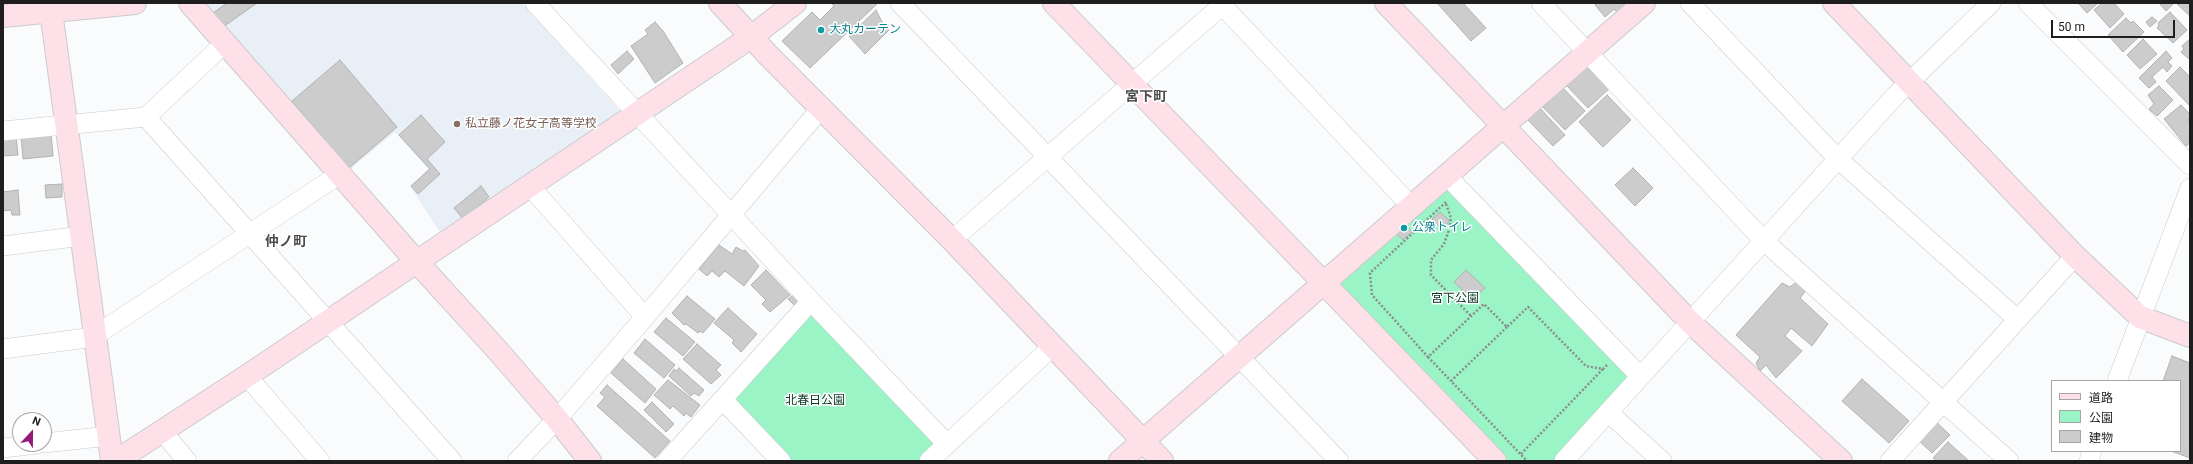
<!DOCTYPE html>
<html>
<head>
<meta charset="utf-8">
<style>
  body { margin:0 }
  #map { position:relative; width:2193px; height:464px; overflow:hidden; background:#fafbfc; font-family:Roboto,"Noto Sans JP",sans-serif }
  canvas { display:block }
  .frame { position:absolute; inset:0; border:4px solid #1e1e1f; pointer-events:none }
  .legend { position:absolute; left:2051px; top:380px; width:130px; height:72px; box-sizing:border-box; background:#fff; border:1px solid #a5a5a5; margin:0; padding:5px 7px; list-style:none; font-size:12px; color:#1e1e1f }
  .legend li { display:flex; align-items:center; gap:8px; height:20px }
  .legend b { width:20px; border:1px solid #a5a5a5 }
  .north { position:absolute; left:12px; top:412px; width:40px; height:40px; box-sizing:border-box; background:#fff; border:1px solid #a5a5a5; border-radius:50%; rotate:22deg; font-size:11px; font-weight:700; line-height:16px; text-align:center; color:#1e1e1f }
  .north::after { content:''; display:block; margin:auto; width:14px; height:18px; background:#921a78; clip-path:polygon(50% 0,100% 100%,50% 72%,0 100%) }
  .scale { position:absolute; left:2051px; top:20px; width:124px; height:18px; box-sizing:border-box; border:2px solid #1e1e1f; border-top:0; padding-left:5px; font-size:12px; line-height:14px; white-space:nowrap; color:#1e1e1f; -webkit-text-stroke:3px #fff; paint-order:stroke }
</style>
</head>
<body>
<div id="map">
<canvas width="2193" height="464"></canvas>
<div class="frame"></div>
<ul class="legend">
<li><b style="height:5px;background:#fee0e9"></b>道路</li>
<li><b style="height:11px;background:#9af4c6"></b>公園</li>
<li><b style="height:11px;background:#cccccd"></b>建物</li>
</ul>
<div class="north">N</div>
<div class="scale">50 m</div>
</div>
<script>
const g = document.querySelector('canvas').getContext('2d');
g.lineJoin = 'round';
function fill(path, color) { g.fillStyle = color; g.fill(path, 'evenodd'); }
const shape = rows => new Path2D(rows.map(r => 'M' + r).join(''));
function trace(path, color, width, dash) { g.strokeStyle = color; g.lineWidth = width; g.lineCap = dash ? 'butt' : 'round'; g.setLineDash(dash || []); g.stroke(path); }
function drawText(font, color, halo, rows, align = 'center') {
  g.font = font + ' Roboto,"Noto Sans JP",sans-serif'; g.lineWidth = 3; g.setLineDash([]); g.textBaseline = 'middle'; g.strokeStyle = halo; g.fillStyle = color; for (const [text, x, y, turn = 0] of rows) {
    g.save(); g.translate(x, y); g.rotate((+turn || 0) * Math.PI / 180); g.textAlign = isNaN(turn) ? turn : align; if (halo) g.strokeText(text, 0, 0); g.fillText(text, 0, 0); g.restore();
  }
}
fill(shape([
  [208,3,522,3,620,111,618,116,441,234,410,186,428,169,395,132,348,171,207,9]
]), '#e8eff6');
fill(shape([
  [1445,188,1454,189,1628,373,1627,381,1554,461,1507,461,1339,286,1341,280],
  [810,315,816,315,934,438,935,447,919,461,788,461,737,404,736,394]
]), '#9af4c6');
const building = shape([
  [227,3,257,3,223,27,213,13,227,3],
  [831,3,878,3,810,68,782,41,812,12,820,20,834,6,831,3],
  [1437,3,1463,3,1486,28,1471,41,1437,3],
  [1597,3,1626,3,1617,12,1614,9,1605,17,1595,5,1597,3],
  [2078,3,2098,3,2087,13,2078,3],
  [2102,3,2114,3,2124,14,2110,28,2094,10,2102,3],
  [2159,3,2174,3,2166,11,2159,3],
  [2190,3,2190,16,2177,4,2190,3],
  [876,10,882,22,889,30,865,54,849,36,876,10],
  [2170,12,2187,30,2173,43,2157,28,2159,26,2158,23,2170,12],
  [2152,17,2157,21,2150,27,2146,22,2152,17],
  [2126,18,2131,23,2133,21,2144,32,2123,52,2108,35,2126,18],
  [655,22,663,31,683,63,655,83,631,46,648,34,645,30,655,22],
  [2143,39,2157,54,2140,69,2127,55,2143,39],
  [2190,39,2190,60,2181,52,2184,49,2182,46,2190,39],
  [627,51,634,59,618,74,611,65,627,51],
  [2166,51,2172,58,2168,62,2172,66,2167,72,2163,67,2152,77,2156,82,2149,88,2139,78,2166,51],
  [340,60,397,127,349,168,292,101,340,60],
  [1589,64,1611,87,1588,108,1567,86,1589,64],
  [2180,67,2190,77,2190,106,2166,81,2180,67],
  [2159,86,2173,100,2157,116,2149,109,2154,104,2148,95,2159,86],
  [1562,87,1585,111,1565,130,1542,106,1562,87],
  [1607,95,1631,120,1603,147,1579,122,1607,95],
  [1537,105,1565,135,1553,146,1525,117,1537,105],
  [2181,105,2190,114,2190,118,2188,120,2190,123,2190,143,2186,146,2164,119,2181,105],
  [421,115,445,142,427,159,440,174,418,194,411,186,430,169,399,135,421,115],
  [51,133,53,156,23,159,21,136,51,133],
  [16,136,18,155,3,156,3,138,16,136],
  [1633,168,1653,188,1635,206,1615,185,1633,168],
  [62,184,62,197,46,198,45,185,62,184],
  [481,186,489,197,463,219,454,208,481,186],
  [18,190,20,215,12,215,11,210,3,211,3,192,18,190],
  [1440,212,1450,221,1441,228,1432,219,1440,212],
  [1405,224,1412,232,1403,240,1395,232,1405,224],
  [719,245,732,254,736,247,743,251,745,250,759,266,744,286,725,271,719,277,712,271,707,276,699,269,719,245],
  [766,270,790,295,770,312,762,304,766,300,751,285,766,270],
  [1466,270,1485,288,1472,299,1454,282,1466,270],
  [1799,280,1808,288,1800,298,1828,324,1812,346,1791,328,1785,336,1802,351,1776,378,1766,365,1760,371,1756,363,1760,357,1736,335,1782,283,1790,287,1799,280],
  [793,295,799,300,794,305,788,299,793,295],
  [687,296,715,319,703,333,700,331,698,333,686,324,684,325,672,313,687,296],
  [728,308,757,334,741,352,732,343,734,340,714,323,728,308],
  [666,318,695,342,683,356,654,332,666,318],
  [645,339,675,365,664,378,634,353,645,339],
  [697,344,721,365,716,370,721,375,711,384,683,359,697,344],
  [2172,356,2190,363,2190,458,2171,451,2180,451,2180,381,2163,381,2172,356],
  [623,359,656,389,645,403,611,373,623,359],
  [679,368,704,390,699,396,694,393,691,396,669,376,674,369,677,371,679,368],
  [1862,379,1909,421,1889,443,1842,401,1862,379],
  [668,380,700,405,691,417,686,413,684,416,673,406,670,409,654,395,668,380],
  [607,385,670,441,655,458,597,406,605,397,600,393,607,385],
  [652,402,674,424,666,432,644,410,652,402],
  [1934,420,1950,435,1932,453,1916,438,1934,420],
  [1948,442,1969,461,1937,461,1933,458,1948,442]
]);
fill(building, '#cccccd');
trace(building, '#b2b2b3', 1);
const street = shape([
  [535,3,811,301,947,444],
  [900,3,1339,461],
  [1220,3,1411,206],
  [1541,3,1764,241,2009,461],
  [1690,3,1837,158,2017,319],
  [2028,3,2190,165],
  [146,117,452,461],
  [3,131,146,117,224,44],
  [1446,175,1640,376],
  [529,185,645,317],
  [952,240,1225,3],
  [3,246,82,236],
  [3,349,87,338,96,335,340,174],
  [247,376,320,461],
  [2117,381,2190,188],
  [723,400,781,461],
  [1608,412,1662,461],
  [162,431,187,461],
  [44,443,109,436],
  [3,448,37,444],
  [517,461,557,419,645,317,822,107],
  [667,461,811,301],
  [929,461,1053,346],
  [1564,461,1896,95,1991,3],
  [1890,461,2075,256],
  [2089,461,2092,451]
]);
const secondary = shape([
  [190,3,416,261,499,352,557,419,590,461],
  [720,3,768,55,952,240,1162,461],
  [1054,3,1495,461],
  [1386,3,1690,322,1841,461],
  [1834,3,2075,256,2140,317,2190,336],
  [51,11,112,461],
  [3,16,135,3],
  [116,461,247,376,751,37,795,3],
  [1120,461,1644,3]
]);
trace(street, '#cacbcc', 20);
trace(secondary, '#cacbcc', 24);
trace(shape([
  [1446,202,1370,273,1372,295,1428,357,1484,304,1507,327,1528,307,1586,366,1603,369,1607,365],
  [1446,204,1451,218,1449,230,1444,244,1431,260,1431,275,1471,316],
  [1507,327,1451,381,1527,461],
  [1428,357,1451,381],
  [1521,454,1603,369]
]), '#8c8d8e', 2.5, [2, 2]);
trace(street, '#fff', 19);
trace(secondary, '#fee0e9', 22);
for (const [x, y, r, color] of [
  [821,30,4,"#0f9aa8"],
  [457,124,4,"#8d6e63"],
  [1404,228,4,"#0f9aa8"]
]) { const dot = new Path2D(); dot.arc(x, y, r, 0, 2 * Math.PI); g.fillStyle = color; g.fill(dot); trace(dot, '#fff', 1.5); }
drawText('12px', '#0d838f', '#fff', [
  ["大丸カーテン",829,30],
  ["公衆トイレ",1412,228]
], 'left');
drawText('12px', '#785e54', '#fff', [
  ["私立藤ノ花女子高等学校",465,124]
], 'left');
drawText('12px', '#093723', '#fff', [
  ["宮下公園",1455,299],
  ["北春日公園",815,401]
]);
drawText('bold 14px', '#4b4c4c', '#fff', [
  ["宮下町",1146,97],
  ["仲ノ町",286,242]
]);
</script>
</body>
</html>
